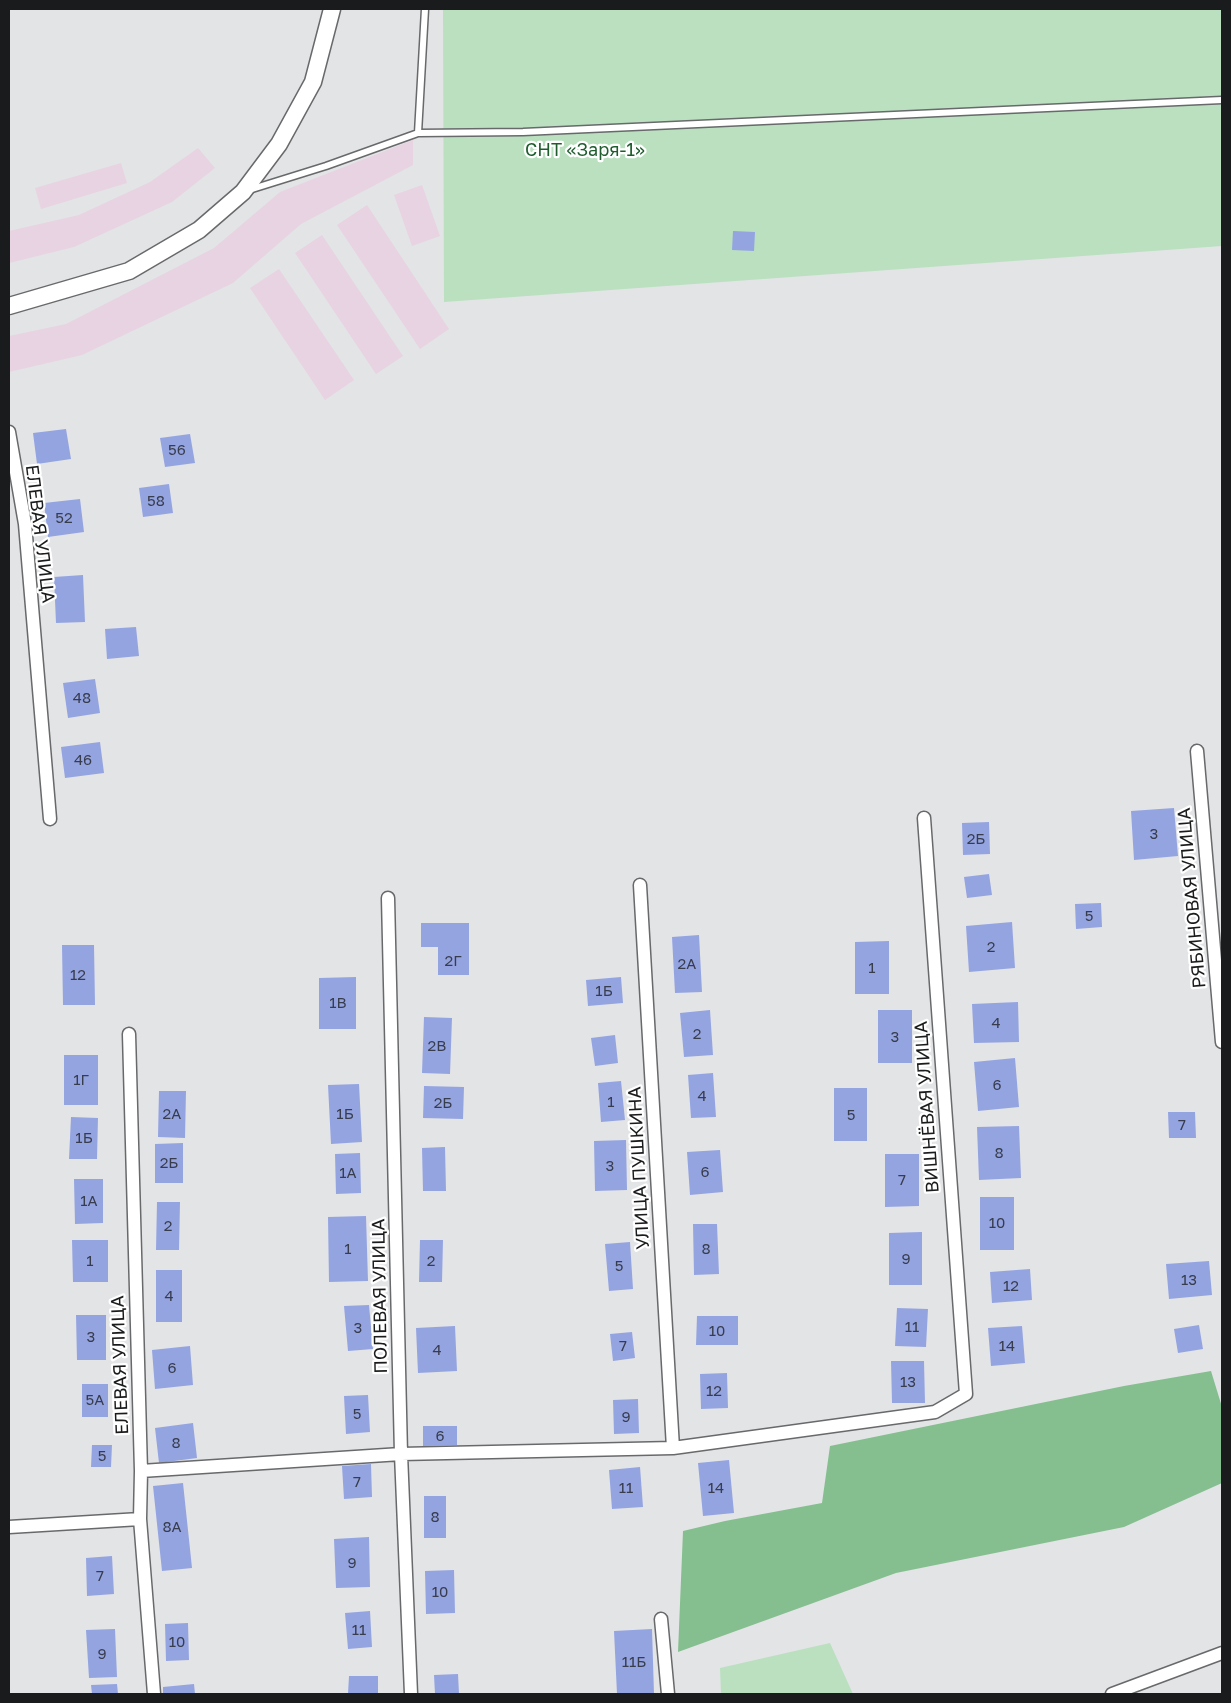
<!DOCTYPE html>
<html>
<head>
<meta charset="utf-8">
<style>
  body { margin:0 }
  #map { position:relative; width:1231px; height:1703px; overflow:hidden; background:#e3e4e6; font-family:"Golos Text",sans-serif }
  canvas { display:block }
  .frame { position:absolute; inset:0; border:10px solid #1a1b1c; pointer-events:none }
</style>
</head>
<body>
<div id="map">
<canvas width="1231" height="1703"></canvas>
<div class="frame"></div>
</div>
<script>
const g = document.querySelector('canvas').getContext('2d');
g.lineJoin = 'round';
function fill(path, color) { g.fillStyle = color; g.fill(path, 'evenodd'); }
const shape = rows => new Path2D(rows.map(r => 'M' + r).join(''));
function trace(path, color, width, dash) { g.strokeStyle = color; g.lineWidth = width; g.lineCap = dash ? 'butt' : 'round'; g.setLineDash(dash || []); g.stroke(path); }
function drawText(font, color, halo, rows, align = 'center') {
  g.font = font + ' "Golos Text",sans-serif'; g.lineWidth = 4.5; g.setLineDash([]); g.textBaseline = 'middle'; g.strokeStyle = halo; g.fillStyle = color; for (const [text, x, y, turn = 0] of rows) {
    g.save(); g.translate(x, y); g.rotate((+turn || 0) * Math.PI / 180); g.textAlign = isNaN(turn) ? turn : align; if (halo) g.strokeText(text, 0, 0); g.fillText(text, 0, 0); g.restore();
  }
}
fill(shape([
  [413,140,413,165,301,224,233,283,82,355,9,372,9,336,66,324,214,248,280,192],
  [198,148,215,168,172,202,74,247,9,263,9,231,79,215,150,182],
  [121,163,127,183,41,209,35,188],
  [422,185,440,236,412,246,394,195],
  [367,205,449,329,420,349,337,225],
  [322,235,403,356,376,374,295,253],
  [279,269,354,380,325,400,250,288]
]), '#e8d3e2');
fill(shape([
  [443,9,1222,9,1222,246,444,302],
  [830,1643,853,1694,721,1694,720,1668]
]), '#bae0c0');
fill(shape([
  [1211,1371,1222,1407,1222,1483,1124,1527,896,1573,678,1652,683,1531,725,1521,822,1503,830,1446,1124,1386]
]), '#85bf8f');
fill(shape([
  [733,231,755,232,754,251,732,250],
  [66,429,71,459,37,464,33,433],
  [190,434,195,463,165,467,160,438],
  [169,484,173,513,143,517,139,488],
  [80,499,84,532,48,537,44,503],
  [83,575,85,622,56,623,54,577],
  [136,627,139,656,107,659,105,629],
  [95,679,100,713,68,718,63,683],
  [100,742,104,773,65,778,61,747],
  [1174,808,1178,856,1134,860,1131,811],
  [989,822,990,854,963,855,962,823],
  [989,874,992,895,967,898,964,877],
  [1101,903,1102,927,1076,929,1075,904],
  [1012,922,1015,968,969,972,966,926],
  [421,923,469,923,469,975,438,975,438,947,421,947],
  [699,935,702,992,675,993,672,937],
  [889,941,889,994,855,994,855,942],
  [62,945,94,945,95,1005,63,1005],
  [356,977,356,1029,319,1029,319,978],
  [621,977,623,1003,588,1006,586,980],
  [1018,1002,1019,1042,974,1043,972,1004],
  [710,1010,713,1055,684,1057,680,1013],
  [878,1010,912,1010,912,1063,878,1063],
  [424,1017,452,1018,450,1074,422,1073],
  [615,1035,618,1063,595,1066,591,1038],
  [64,1055,98,1055,98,1105,64,1105],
  [1015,1058,1019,1107,978,1111,974,1062],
  [713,1073,716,1117,691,1118,688,1075],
  [621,1081,625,1120,601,1122,598,1083],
  [359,1084,362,1142,331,1144,328,1085],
  [424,1086,464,1087,463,1119,423,1118],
  [834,1088,867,1088,867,1141,834,1141],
  [159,1091,186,1091,185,1138,158,1137],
  [1168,1112,1195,1112,1196,1138,1169,1138],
  [71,1117,98,1118,97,1159,69,1159],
  [1019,1126,1021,1178,979,1180,977,1127],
  [626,1140,627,1190,595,1191,594,1141],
  [183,1143,183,1183,155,1183,155,1144],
  [445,1147,446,1191,423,1191,422,1148],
  [720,1150,723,1192,690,1195,687,1152],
  [360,1153,361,1193,336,1194,335,1154],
  [885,1154,919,1154,919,1206,885,1207],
  [74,1179,103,1179,103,1223,75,1224],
  [980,1197,1014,1197,1014,1250,980,1250],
  [157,1202,180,1202,179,1250,156,1250],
  [366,1216,368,1281,329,1282,328,1217],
  [693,1224,717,1224,719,1274,694,1275],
  [922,1232,922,1285,889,1285,889,1233],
  [72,1240,108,1240,108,1282,73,1282],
  [420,1240,443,1240,442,1282,419,1282],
  [630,1242,633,1289,609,1291,605,1244],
  [1209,1261,1212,1295,1169,1299,1166,1264],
  [1030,1269,1032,1300,992,1303,990,1272],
  [156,1270,182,1270,182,1322,156,1322],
  [369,1305,373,1349,348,1351,344,1306],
  [897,1308,928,1309,926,1347,895,1346],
  [76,1315,106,1315,106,1360,77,1360],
  [697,1316,738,1316,738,1345,696,1345],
  [1199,1325,1203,1349,1178,1353,1174,1329],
  [455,1326,457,1371,418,1373,416,1328],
  [1022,1326,1025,1363,991,1366,988,1328],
  [632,1332,635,1358,613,1361,610,1334],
  [190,1346,193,1385,155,1389,152,1350],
  [891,1361,924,1361,925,1403,892,1403],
  [727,1373,728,1408,701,1409,700,1374],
  [82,1384,108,1384,108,1417,82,1417],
  [368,1395,370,1432,346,1434,344,1396],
  [638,1399,639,1433,614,1434,613,1400],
  [193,1423,197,1458,159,1463,155,1428],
  [423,1426,457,1426,457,1445,423,1446],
  [92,1445,112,1445,111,1467,91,1467],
  [729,1460,734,1513,703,1516,698,1463],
  [371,1464,372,1497,344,1499,342,1466],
  [640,1467,643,1507,612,1509,609,1470],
  [183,1483,192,1568,162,1571,153,1486],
  [424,1496,446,1496,446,1538,424,1538],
  [369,1537,370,1587,336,1588,334,1539],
  [112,1556,114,1594,87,1596,86,1558],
  [454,1570,455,1613,426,1614,425,1571],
  [370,1611,372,1647,348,1649,345,1613],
  [188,1623,189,1660,166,1661,165,1624],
  [115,1629,117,1677,89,1678,86,1630],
  [652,1629,654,1694,617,1694,614,1631],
  [458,1674,459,1694,435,1694,434,1675],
  [349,1676,378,1676,378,1694,348,1694],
  [117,1684,118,1694,92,1694,91,1685],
  [194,1684,195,1694,163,1694,163,1687]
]), '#94a4e1');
const service = shape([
  [418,133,425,9],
  [249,190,326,166,418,133,523,132,1222,100]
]);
const minor = shape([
  [9,432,25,524,50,819],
  [1197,751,1222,1042],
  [640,885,673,1448],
  [388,898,401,1454,411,1694],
  [129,1034,141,1471,140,1519,154,1694],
  [141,1471,401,1454,673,1448,935,1412,966,1394,924,818],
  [9,1527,140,1519],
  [661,1619,668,1694],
  [1112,1694,1222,1653]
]);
const tertiary = shape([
  [9,306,129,271,199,230,243,192,279,144,313,82,332,9]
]);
trace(service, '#68696b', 9);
trace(minor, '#68696b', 15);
trace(tertiary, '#68696b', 19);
trace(service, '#fff', 6);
trace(minor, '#fff', 12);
trace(tertiary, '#fff', 16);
drawText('15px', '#383d4d', null, [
  ["56",177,450],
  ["58",156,501],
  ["52",64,518],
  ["48",82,698],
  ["46",83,760],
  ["3",1154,834],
  ["2Б",976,839],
  ["5",1089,916],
  ["2",991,947],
  ["2Г",453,961],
  ["2А",687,964],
  ["1",872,968],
  ["12",78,975],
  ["1Б",604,991],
  ["1В",338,1003],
  ["4",996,1023],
  ["2",697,1034],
  ["3",895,1037],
  ["2В",437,1046],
  ["1Г",81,1080],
  ["6",997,1085],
  ["4",702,1096],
  ["1",611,1102],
  ["2Б",443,1103],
  ["2А",172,1114],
  ["1Б",345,1114],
  ["5",851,1115],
  ["7",1182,1125],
  ["1Б",84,1138],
  ["8",999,1153],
  ["2Б",169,1163],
  ["3",610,1166],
  ["6",705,1172],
  ["1А",348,1173],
  ["7",902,1180],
  ["1А",89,1201],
  ["10",997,1223],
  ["2",168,1226],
  ["1",348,1249],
  ["8",706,1249],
  ["9",906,1259],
  ["1",90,1261],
  ["2",431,1261],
  ["5",619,1266],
  ["13",1189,1280],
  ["12",1011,1286],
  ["4",169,1296],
  ["11",912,1327],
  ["3",358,1328],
  ["10",717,1331],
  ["3",91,1337],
  ["7",623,1346],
  ["14",1007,1346],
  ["4",437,1350],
  ["6",172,1368],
  ["13",908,1382],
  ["12",714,1391],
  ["5А",95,1400],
  ["5",357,1414],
  ["9",626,1417],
  ["6",440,1436],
  ["8",176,1443],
  ["5",102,1456],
  ["7",357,1482],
  ["11",626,1488],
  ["14",716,1488],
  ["8",435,1517],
  ["8А",172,1527],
  ["9",352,1563],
  ["7",100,1576],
  ["10",440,1592],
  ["11",359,1630],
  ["10",177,1642],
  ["9",102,1654],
  ["11Б",634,1662]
]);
drawText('18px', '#1f5d2f', '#fff', [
  ["СНТ «Заря-1»",585,150]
]);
drawText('18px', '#1a1b1c', '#fff', [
  ["ЕЛЕВАЯ УЛИЦА",40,534,83],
  ["РЯБИНОВАЯ УЛИЦА",1192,898,-95],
  ["ВИШНЁВАЯ УЛИЦА",927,1107,-94],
  ["УЛИЦА ПУШКИНА",639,1168,-93],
  ["ПОЛЕВАЯ УЛИЦА",380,1296,-91],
  ["ЕЛЕВАЯ УЛИЦА",120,1365,-92]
]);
</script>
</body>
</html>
